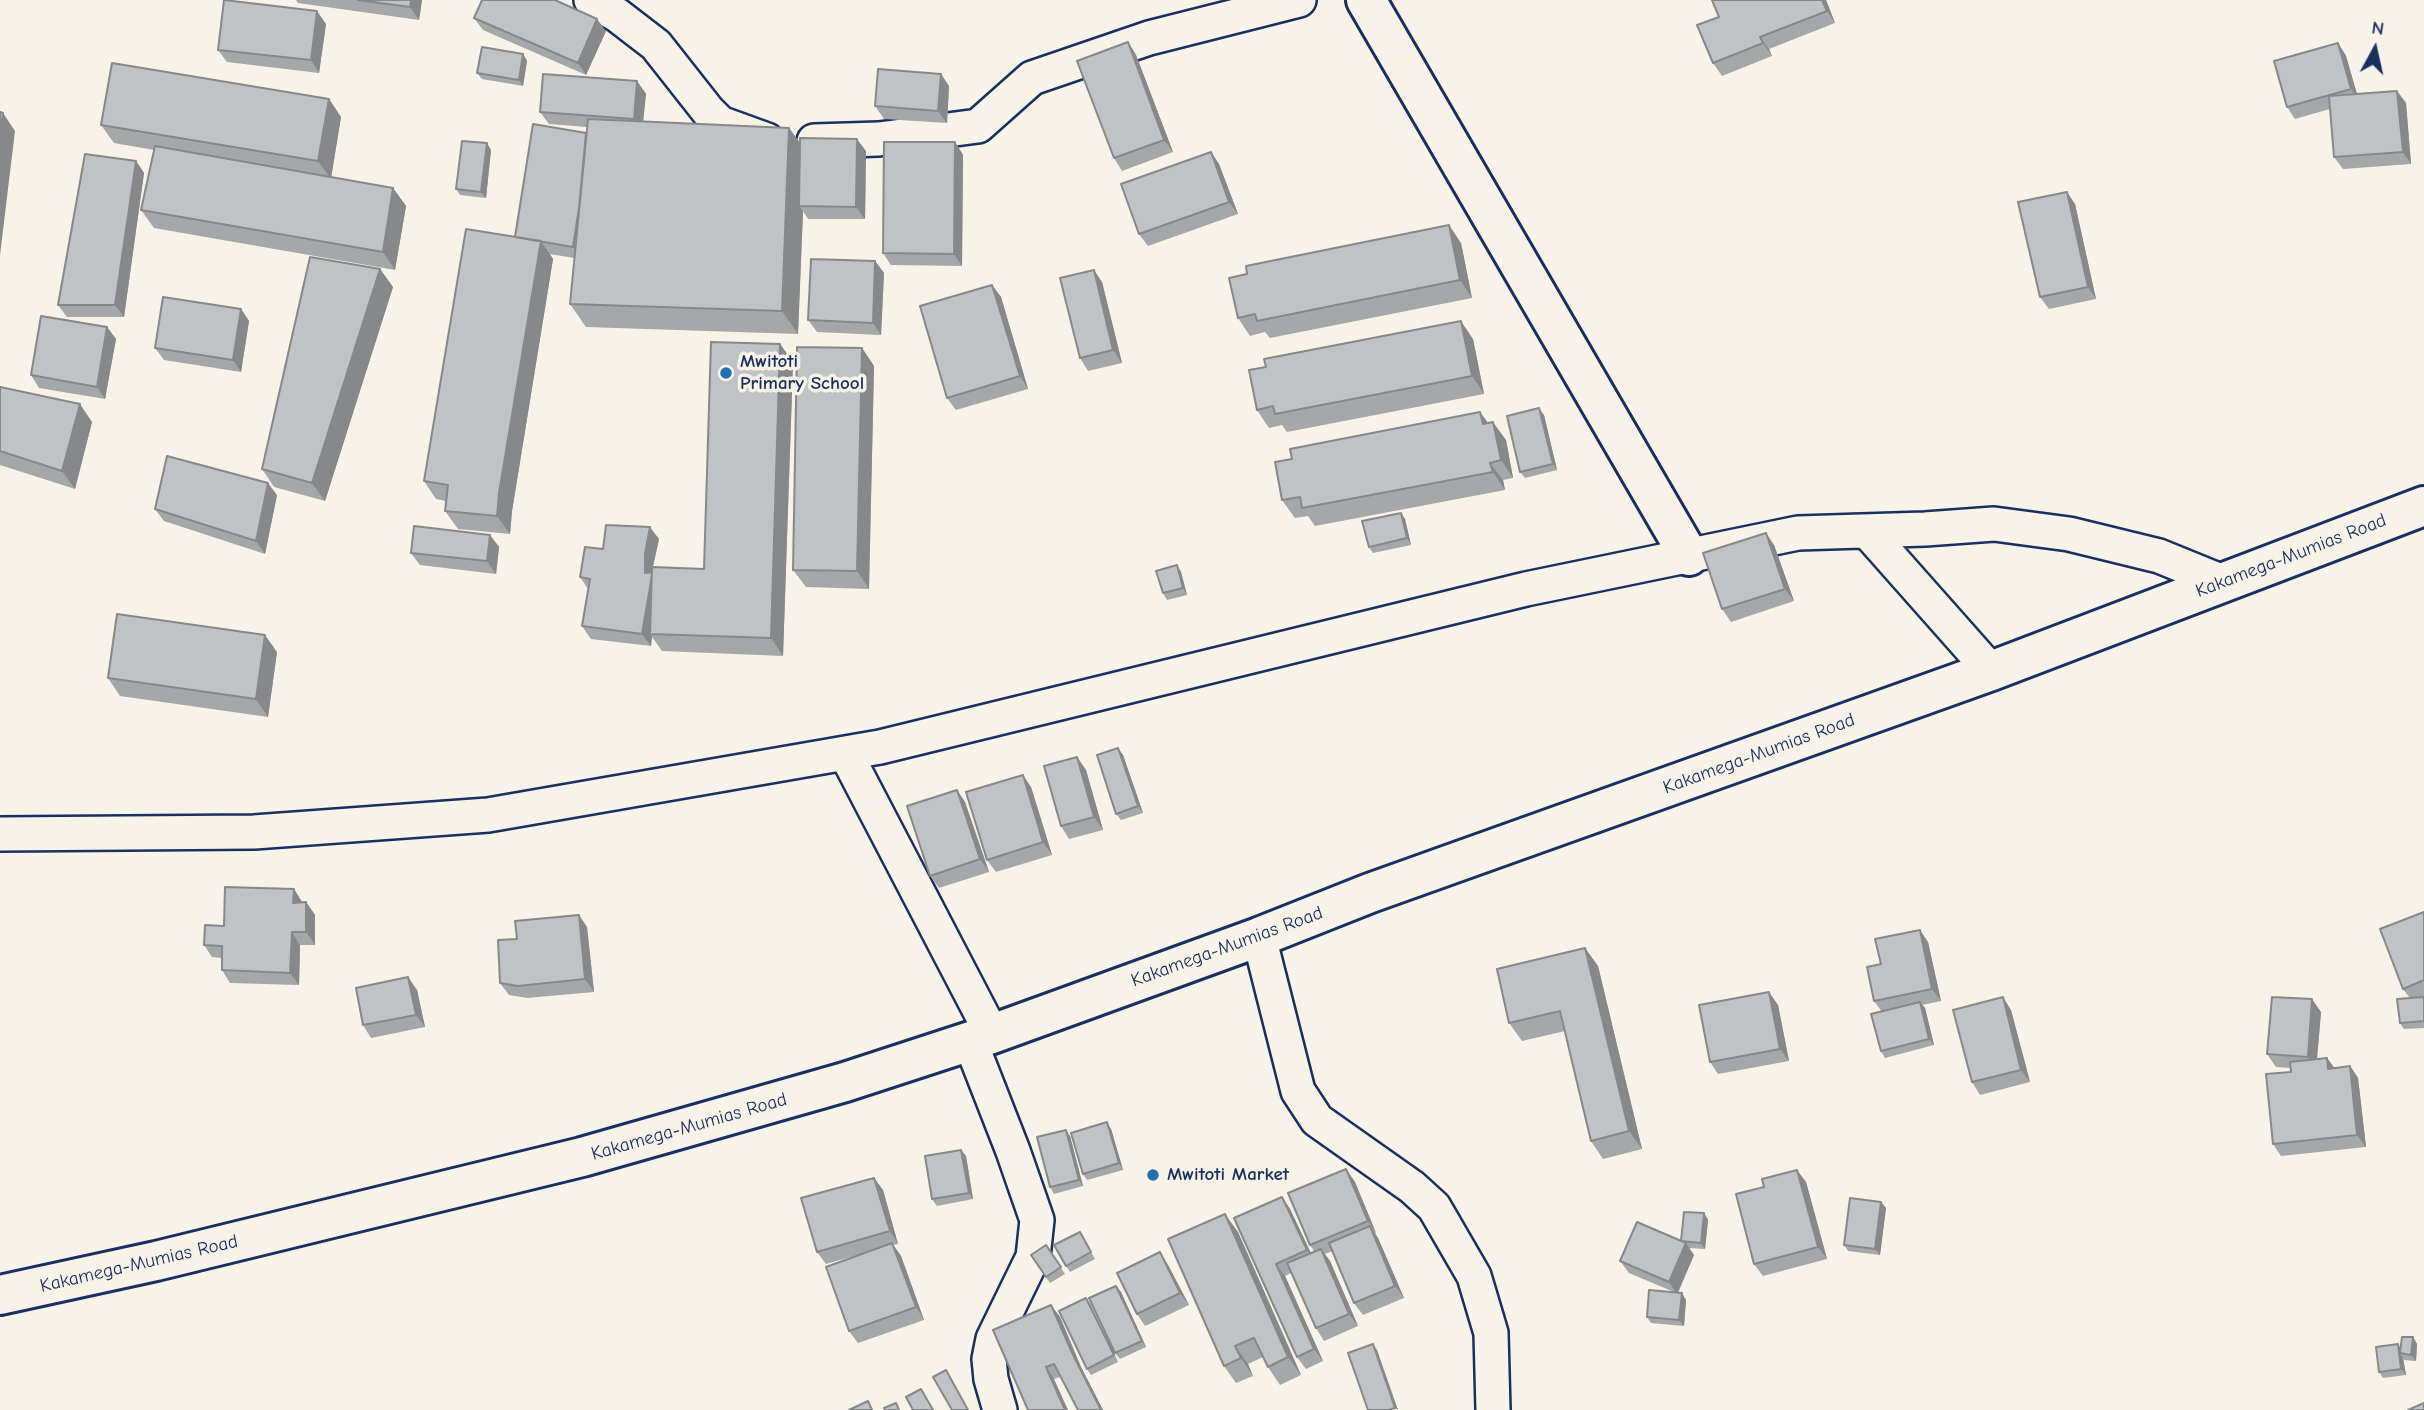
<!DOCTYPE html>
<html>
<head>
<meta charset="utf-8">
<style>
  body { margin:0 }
  #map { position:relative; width:2424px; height:1410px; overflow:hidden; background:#f7f3e8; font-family:"Comic Neue",sans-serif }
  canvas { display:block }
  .north { position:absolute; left:2340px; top:14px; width:70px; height:70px; -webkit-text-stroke:5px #f7f3e8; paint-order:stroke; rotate:8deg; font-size:19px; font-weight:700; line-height:28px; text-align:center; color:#1b2f5e }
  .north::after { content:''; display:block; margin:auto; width:24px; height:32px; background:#1b2f5e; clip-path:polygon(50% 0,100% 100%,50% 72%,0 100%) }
</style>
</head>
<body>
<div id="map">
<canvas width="2424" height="1410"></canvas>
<div class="north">N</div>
</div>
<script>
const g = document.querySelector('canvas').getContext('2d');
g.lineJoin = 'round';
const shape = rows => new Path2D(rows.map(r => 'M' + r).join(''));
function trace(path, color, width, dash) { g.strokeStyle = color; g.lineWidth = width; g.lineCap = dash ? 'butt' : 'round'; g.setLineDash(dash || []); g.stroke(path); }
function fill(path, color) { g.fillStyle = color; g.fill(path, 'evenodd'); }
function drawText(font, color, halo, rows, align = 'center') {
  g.font = font + ' "Comic Neue",sans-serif'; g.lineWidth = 7; g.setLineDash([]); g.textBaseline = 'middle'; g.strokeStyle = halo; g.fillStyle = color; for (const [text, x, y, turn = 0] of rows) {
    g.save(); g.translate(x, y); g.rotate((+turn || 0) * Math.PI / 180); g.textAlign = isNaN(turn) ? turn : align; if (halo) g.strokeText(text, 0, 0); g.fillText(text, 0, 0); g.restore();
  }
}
const street = shape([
  [591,0,617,15,656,45,708,111,720,123,767,140],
  [814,141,879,139,978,126,1032,78,1149,38,1299,0],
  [1867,531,1991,671],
  [846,754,992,1034],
  [0,834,254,832,488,815,880,747,1526,589,1798,533,1925,529,1994,524,2069,534,2159,556,2223,582],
  [1259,937,1298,1091,1317,1120,1412,1187,1434,1207,1474,1276,1491,1333,1493,1410],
  [970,1041,1013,1151,1037,1220,1033,1257,993,1339,989,1359,991,1379,1000,1410]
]);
const secondary = shape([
  [1366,0,1689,556]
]);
const highway = shape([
  [0,1295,156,1261,582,1157,845,1082,992,1034,1259,937,1370,893,1991,671,2424,506]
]);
trace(street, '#1b2f5e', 38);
trace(secondary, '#1b2f5e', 44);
trace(highway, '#1b2f5e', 44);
trace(street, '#f7f3e8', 33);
trace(secondary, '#f7f3e8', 38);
trace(highway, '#f7f3e8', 38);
fill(shape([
  [296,0,422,0,419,20,298,3],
  [1712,0,1826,0,1835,23,1769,49,1772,56,1722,76,1713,63,1719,17],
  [474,18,606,31,586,75,483,30],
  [326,24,319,73,227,62,218,50],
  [1128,42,1136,55,1173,152,1122,171,1114,158],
  [2338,43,2346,56,2357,94,2397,91,2406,103,2411,164,2343,169,2334,157,2330,109,2295,119,2287,107],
  [523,54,527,61,523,86,482,79,477,73],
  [637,81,646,94,643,121,789,128,800,143,866,151,865,219,808,219,803,211,798,334,586,327,570,304,574,258,550,254,553,259,512,511,510,534,458,529,445,511,446,501,436,499,424,481,515,237,586,133,587,127,549,124,540,112],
  [949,86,947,123,884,119,875,106],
  [329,99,341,117,331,177,393,188,406,206,395,270,154,228,141,210,154,150,114,143,101,125],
  [955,142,963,155,962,266,891,265,883,253],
  [491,150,486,198,460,195,456,189],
  [1211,152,1219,164,1238,214,1148,246,1139,234],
  [136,161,144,173,124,317,67,317,58,305],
  [2075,204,2096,299,2049,309,2040,297],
  [1461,243,1472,298,1270,338,1265,332,1250,336,1238,318,1247,274],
  [875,261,884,273,881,335,817,332,808,320],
  [380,269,393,287,325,501,274,487,262,469],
  [1102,282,1122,363,1088,371,1080,358],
  [992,285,1001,297,1028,389,956,410,947,398],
  [241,309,249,321,241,372,164,360,155,348],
  [107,327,116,339,105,399,39,388,31,375],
  [1473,339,1484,394,1287,432,1282,425,1269,428,1257,410,1266,367],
  [780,344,793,362,783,656,662,651,652,637,651,646,591,639,582,626,588,589,580,577,603,549,659,539,653,567,704,569],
  [862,348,874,366,869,589,806,587,793,570],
  [0,387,92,422,75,489,0,465],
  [1480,412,1488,423,1506,440,1513,478,1503,480,1505,490,1315,526,1308,516,1295,518,1282,500,1292,459],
  [1544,415,1557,470,1525,478,1520,472],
  [277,495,265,554,164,521,155,509],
  [1401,513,1405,519,1411,545,1373,553,1369,547],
  [490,535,499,547,496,574,420,565,411,553],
  [1774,545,1794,601,1731,622,1722,609],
  [1177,565,1181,572,1187,595,1167,600,1163,593],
  [277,652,268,717,120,696,108,678],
  [1123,755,1143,813,1121,820,1116,814],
  [1077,757,1086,770,1103,830,1069,839,1061,826],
  [1031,787,1052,855,996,872,987,860],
  [957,790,965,802,989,872,939,888,930,876],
  [294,889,302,902,306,902,315,915,315,945,300,945,299,985,230,983,222,970,222,958,212,957,204,945,224,926],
  [2424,912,2424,996,2422,997,2424,997,2424,1028,2404,1029,2400,1023,2410,998,2403,989],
  [587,927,594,992,527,998,509,995,500,983],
  [1928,942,1941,1001,1922,1005,1925,1008,1934,1045,1885,1058,1881,1051,1882,1012,1874,1001,1881,964],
  [1585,948,1598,966,1642,1149,1603,1159,1591,1141,1565,1031,1522,1041,1509,1023],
  [417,990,425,1027,371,1038,363,1025],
  [1778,1005,1789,1061,1718,1074,1710,1062],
  [2011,1010,2030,1082,1980,1095,1972,1082],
  [2321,1012,2317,1059,2327,1058,2334,1068,2350,1066,2358,1078,2366,1147,2281,1156,2273,1144,2291,1072,2290,1068,2276,1067,2267,1054],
  [1111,1129,1123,1170,1087,1180,1083,1174],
  [1070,1136,1083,1186,1054,1194,1050,1187],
  [961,1150,966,1156,973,1199,937,1206,932,1199],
  [1346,1169,1355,1182,1376,1233,1375,1234,1378,1238,1404,1298,1363,1315,1354,1303,1333,1251,1325,1254,1330,1261,1358,1326,1324,1341,1316,1328,1291,1273,1285,1276,1323,1361,1306,1369,1297,1357,1234,1218,1282,1197,1290,1209,1311,1253,1314,1251,1310,1245],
  [1797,1170,1806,1182,1827,1259,1763,1276,1754,1264],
  [874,1178,883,1190,898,1244,893,1245,901,1256,924,1320,858,1343,849,1331,861,1254,826,1264,817,1252],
  [1881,1202,1886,1208,1880,1255,1848,1251,1844,1245],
  [1704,1213,1708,1220,1705,1249,1689,1248,1694,1255,1678,1293,1686,1300,1684,1326,1651,1323,1647,1317,1674,1292,1629,1273,1620,1261,1681,1241],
  [1080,1232,1095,1259,1070,1272,1066,1266],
  [1238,1232,1301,1375,1280,1385,1268,1367,1263,1357,1248,1364,1253,1376,1236,1383,1224,1366],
  [1046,1245,1065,1274,1050,1283,1031,1255],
  [1168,1265,1189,1305,1145,1326,1137,1314],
  [1116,1286,1121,1292,1146,1347,1120,1359,1115,1353],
  [1090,1304,1118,1362,1091,1375,1087,1369],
  [1051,1305,1060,1317,1081,1367,1103,1410,1078,1410,1060,1377,1054,1379,1028,1410],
  [2413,1337,2417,1344,2416,1361,2404,1360,2403,1358,2406,1375,2383,1378,2379,1372,2401,1348]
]), '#a5a8a9');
fill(shape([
  [411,0,422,0,419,20,410,7],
  [1822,0,1826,0,1835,23,1827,11],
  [317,11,326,24,319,73,311,60],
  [597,19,606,31,586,75,578,63],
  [1760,37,1769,49,1772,56,1763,43],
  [1128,42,1136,55,1173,152,1164,140],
  [2338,43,2346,56,2359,101,2351,89],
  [523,54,527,61,523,86,519,80],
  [941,74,949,86,947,123,938,111],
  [637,81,646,94,642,132,634,119],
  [2397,91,2406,103,2411,164,2403,152],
  [329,99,341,117,331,179,318,161],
  [3,113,15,131,0,255,0,134],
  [789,128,805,150,799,206,803,211,798,334,782,311],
  [591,133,582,259,573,247],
  [857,139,866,151,865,219,856,207],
  [955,142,963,155,962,266,954,254],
  [487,143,491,150,486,198,481,192],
  [1211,152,1219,164,1238,214,1229,202],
  [136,161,144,173,124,317,115,305],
  [393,188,406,206,395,270,383,252],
  [2067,192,2075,204,2096,299,2088,287],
  [1449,225,1461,243,1472,298,1460,280],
  [541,241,553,259,512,511,510,534,497,516,499,493],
  [875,261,884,273,881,335,873,323],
  [380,269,393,287,325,501,312,483],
  [1094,270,1102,282,1122,363,1113,350],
  [992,285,1001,297,1028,389,1020,376],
  [241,309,249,321,241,372,233,360],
  [1461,321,1473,339,1484,394,1472,376],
  [107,327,116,339,105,399,97,387],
  [780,344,793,362,783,656,771,638],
  [862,348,874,366,869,589,857,571],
  [80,404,92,422,75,489,62,471],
  [1539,408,1544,415,1557,470,1553,464],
  [1480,412,1493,430,1483,424],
  [1493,422,1506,440,1513,478,1501,460],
  [1490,463,1503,480,1505,490,1493,472],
  [268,483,277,495,265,554,256,541],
  [1401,513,1405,519,1411,545,1407,538],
  [650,527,659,539,653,566,650,634,652,637,651,646,642,634,645,554],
  [1766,533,1774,545,1794,601,1785,589],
  [490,535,499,547,496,574,487,561],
  [1177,565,1181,572,1187,595,1183,588],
  [265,635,277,652,268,717,256,699],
  [1118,748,1123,755,1143,813,1138,806],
  [1077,757,1086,770,1103,830,1094,817],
  [1023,775,1031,787,1052,855,1043,842],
  [957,790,965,802,989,872,980,859],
  [294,889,302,902,302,915,293,903],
  [306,902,315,915,315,945,306,932],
  [579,915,587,927,594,992,585,979],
  [1920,930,1928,942,1941,1001,1932,989],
  [292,932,300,945,299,985,290,973],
  [1585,948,1598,966,1642,1149,1629,1131],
  [408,977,417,990,425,1027,416,1015],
  [1769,992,1778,1005,1789,1061,1780,1049],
  [2003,997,2011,1010,2030,1082,2021,1070],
  [2312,999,2321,1012,2316,1070,2308,1057],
  [1920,1002,1925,1008,1934,1045,1929,1039],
  [2327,1058,2336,1070,2328,1069],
  [2350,1066,2358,1078,2366,1147,2357,1135],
  [1107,1122,1111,1129,1123,1170,1119,1163],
  [1066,1130,1070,1136,1083,1186,1079,1180],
  [961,1150,966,1156,973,1199,969,1193],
  [1346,1169,1355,1182,1376,1233,1368,1221],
  [1797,1170,1806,1182,1827,1259,1818,1247],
  [874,1178,883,1190,898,1244,890,1231],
  [1282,1197,1290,1209,1315,1262,1307,1250],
  [1881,1202,1886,1208,1880,1255,1875,1249],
  [1704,1213,1708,1220,1705,1249,1701,1243],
  [1225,1214,1238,1232,1301,1375,1288,1357],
  [1370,1226,1378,1238,1404,1298,1395,1286],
  [892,1243,901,1256,924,1320,916,1307],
  [1686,1243,1694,1255,1677,1294,1669,1282],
  [1321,1249,1330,1261,1358,1326,1349,1314],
  [1160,1252,1168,1265,1189,1305,1180,1293],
  [1276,1264,1285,1276,1323,1361,1314,1349],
  [1116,1286,1121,1292,1146,1347,1142,1341],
  [1682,1293,1686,1300,1684,1326,1679,1320],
  [1086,1298,1090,1304,1118,1362,1114,1355],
  [1051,1305,1060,1317,1081,1367,1103,1410,1101,1410,1073,1355],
  [2413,1337,2417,1344,2416,1361,2411,1355],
  [1373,1344,1377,1350,1398,1410,1395,1408],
  [2398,1344,2402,1350,2400,1353,2403,1358,2406,1375,2401,1369],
  [1235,1346,1248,1364,1253,1376,1241,1358],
  [1046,1367,1054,1379,1068,1410,1065,1410]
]), '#86888a');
const building = shape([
  [224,0,317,11,311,60,218,50,224,0],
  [358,0,411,0,410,7,358,0],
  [482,0,555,0,597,19,578,63,474,18,482,0],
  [1712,0,1822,0,1827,11,1760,37,1763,43,1713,63,1697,25,1719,17,1712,0],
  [1128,42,1164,140,1114,158,1077,61,1128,42],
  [2338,43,2351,89,2287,107,2274,61,2338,43],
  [482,47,523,54,519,80,477,73,482,47],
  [112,63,329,99,318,161,101,125,112,63],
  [878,69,941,74,938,111,875,106,878,69],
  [543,74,637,81,634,119,540,112,543,74],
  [2397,91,2403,152,2334,157,2329,96,2397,91],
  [0,112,3,113,0,134,0,112],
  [588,119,789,128,782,311,570,304,588,119],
  [533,124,586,133,579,208,573,247,515,237,533,124],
  [800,138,857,139,856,207,799,206,800,138],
  [462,141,487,143,481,192,456,189,462,141],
  [884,142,955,142,954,254,883,253,884,142],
  [155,146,393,188,383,252,141,210,155,146],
  [1211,152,1229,202,1139,234,1121,184,1211,152],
  [85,154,136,161,115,305,58,305,85,154],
  [2067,192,2088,287,2040,297,2018,202,2067,192],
  [1449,225,1460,280,1257,321,1255,314,1238,318,1229,278,1247,274,1246,266,1449,225],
  [466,229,541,241,499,493,497,516,445,511,448,485,424,481,466,229],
  [310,257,380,269,312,483,262,469,310,257],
  [811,259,875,261,873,323,808,320,811,259],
  [1094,270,1113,350,1080,358,1060,278,1094,270],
  [992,285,1020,376,947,398,920,306,992,285],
  [163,297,241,309,233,360,155,348,163,297],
  [41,316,107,327,97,387,31,375,41,316],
  [1461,321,1472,376,1275,414,1273,406,1257,410,1249,370,1266,367,1264,359,1461,321],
  [711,342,780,344,771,638,650,634,652,567,704,569,711,342],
  [797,347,862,348,857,571,793,570,797,347],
  [0,387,80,404,62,471,0,451,0,387],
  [1539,408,1553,464,1520,472,1507,416,1539,408],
  [1480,412,1483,424,1493,422,1501,460,1490,463,1493,472,1302,508,1300,497,1282,500,1275,462,1292,459,1290,449,1480,412],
  [167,456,268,483,256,541,155,509,167,456],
  [1401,513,1407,538,1369,547,1362,521,1401,513],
  [606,525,650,527,645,554,645,573,652,572,651,581,642,634,582,626,590,579,580,577,585,547,603,549,606,525],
  [414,526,490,535,487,561,411,553,414,526],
  [1766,533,1785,589,1722,609,1703,553,1766,533],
  [1177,565,1183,588,1163,593,1156,571,1177,565],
  [117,614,265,635,256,699,108,678,117,614],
  [1118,748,1138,806,1116,814,1097,755,1118,748],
  [1077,757,1094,817,1061,826,1044,766,1077,757],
  [1023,775,1043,842,987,860,966,792,1023,775],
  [957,790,980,859,930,876,907,806,957,790],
  [225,887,294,889,293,903,306,902,306,932,292,932,290,973,222,970,222,946,204,945,205,925,224,926,225,887],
  [2424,912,2424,980,2403,989,2380,929,2424,912],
  [579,915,585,979,518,986,500,983,498,940,517,939,515,921,579,915],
  [1920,930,1932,989,1874,1001,1867,967,1881,964,1875,939,1920,930],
  [1585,948,1629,1131,1591,1141,1560,1011,1509,1023,1497,969,1585,948],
  [408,977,416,1015,363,1025,356,988,408,977],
  [1769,992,1780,1049,1710,1062,1699,1005,1769,992],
  [2003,997,2021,1070,1972,1082,1953,1010,2003,997],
  [2272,997,2312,999,2308,1057,2267,1054,2272,997],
  [2424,997,2424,1021,2400,1023,2397,999,2424,997],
  [1920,1002,1929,1039,1881,1051,1871,1014,1920,1002],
  [2327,1058,2328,1069,2350,1066,2357,1135,2273,1144,2266,1074,2291,1072,2290,1062,2327,1058],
  [1107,1122,1119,1163,1083,1174,1071,1133,1107,1122],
  [1066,1130,1079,1180,1050,1187,1037,1137,1066,1130],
  [961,1150,969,1193,932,1199,925,1156,961,1150],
  [1346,1169,1368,1221,1310,1245,1288,1193,1346,1169],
  [1797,1170,1818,1247,1754,1264,1736,1194,1764,1187,1762,1179,1797,1170],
  [874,1178,890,1231,817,1252,801,1198,874,1178],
  [1282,1197,1307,1250,1276,1264,1314,1349,1297,1357,1234,1218,1282,1197],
  [1850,1198,1881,1202,1875,1249,1844,1245,1850,1198],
  [1684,1212,1704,1213,1701,1243,1681,1241,1684,1212],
  [1225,1214,1288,1357,1268,1367,1254,1338,1235,1346,1241,1358,1224,1366,1168,1239,1225,1214],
  [1637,1222,1686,1243,1669,1282,1620,1261,1637,1222],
  [1370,1226,1395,1286,1354,1303,1329,1243,1370,1226],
  [1080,1232,1091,1252,1066,1266,1054,1245,1080,1232],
  [892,1243,916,1307,849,1331,826,1267,892,1243],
  [1046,1245,1061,1267,1046,1277,1031,1255,1046,1245],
  [1321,1249,1349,1314,1316,1328,1287,1263,1321,1249],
  [1160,1252,1180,1293,1137,1314,1117,1273,1160,1252],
  [1116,1286,1142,1341,1115,1353,1089,1298,1116,1286],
  [1649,1290,1682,1293,1679,1320,1647,1317,1649,1290],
  [1086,1298,1114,1355,1087,1369,1059,1311,1086,1298],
  [1051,1305,1073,1355,1101,1410,1078,1410,1054,1364,1046,1367,1065,1410,1028,1410,993,1330,1051,1305],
  [2402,1337,2413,1337,2411,1355,2400,1353,2402,1337],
  [1373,1344,1395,1408,1388,1410,1368,1410,1348,1353,1373,1344],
  [2398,1344,2401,1369,2379,1372,2376,1347,2398,1344],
  [946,1370,968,1410,952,1410,933,1377,946,1370],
  [921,1389,933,1410,913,1410,906,1397,921,1389],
  [868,1401,872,1410,849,1410,868,1401],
  [896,1403,899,1410,885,1410,884,1408,896,1403],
  [2424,1403,2424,1410,2408,1410,2424,1403]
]);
fill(building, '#c0c3c5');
trace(building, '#86888a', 2);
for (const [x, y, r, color] of [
  [726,373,7,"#1f6fb2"],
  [1153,1175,7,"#1f6fb2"]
]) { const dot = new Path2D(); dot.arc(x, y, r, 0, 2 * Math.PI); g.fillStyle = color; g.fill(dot); trace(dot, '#f7f3e8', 2.5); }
drawText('bold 19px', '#1b2f5e', '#f7f3e8', [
  ["Mwitoti",740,362],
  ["Primary School",740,384],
  ["Mwitoti Market",1167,1175]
], 'left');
drawText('19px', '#1b2f5e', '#f7f3e8', [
  ["Kakamega-Mumias Road",2291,556,-21],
  ["Kakamega-Mumias Road",1759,754,-20],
  ["Kakamega-Mumias Road",1227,947,-20],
  ["Kakamega-Mumias Road",689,1127,-16],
  ["Kakamega-Mumias Road",139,1264,-13]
]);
</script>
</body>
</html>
